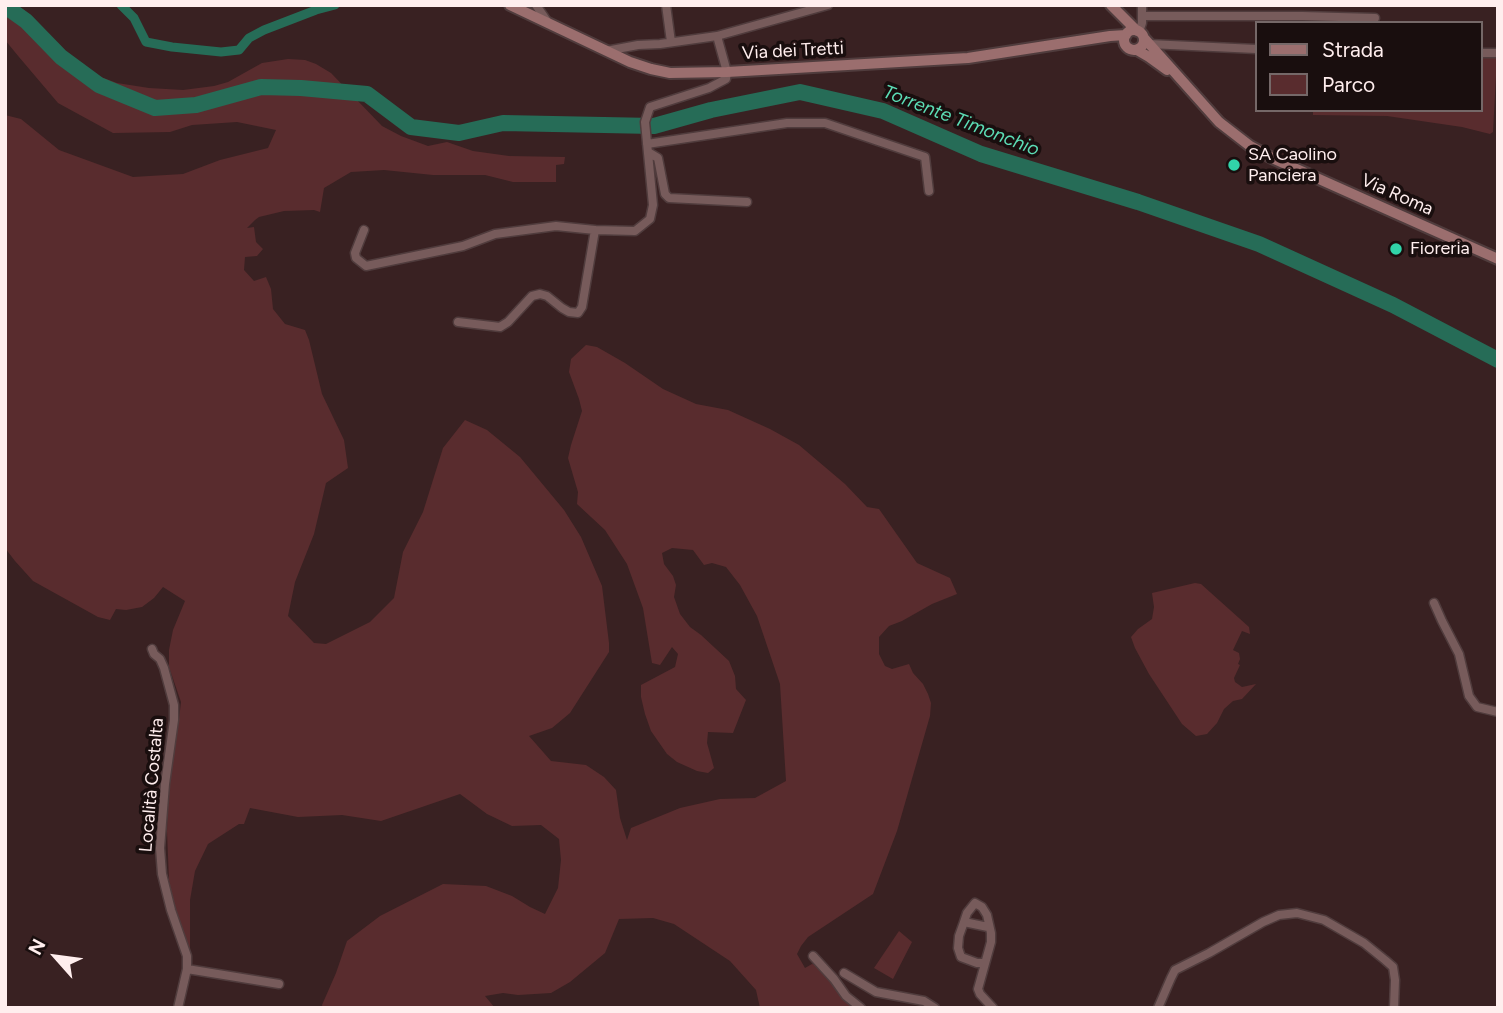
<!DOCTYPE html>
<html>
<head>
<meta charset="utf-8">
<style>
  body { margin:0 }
  #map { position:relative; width:1503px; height:1013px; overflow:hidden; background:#392122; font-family:Figtree,sans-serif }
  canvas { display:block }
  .frame { position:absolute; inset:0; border:7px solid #fee; pointer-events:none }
  .legend { position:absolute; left:1255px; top:21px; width:228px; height:91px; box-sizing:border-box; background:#190e0e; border:2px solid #756868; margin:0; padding:9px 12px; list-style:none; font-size:21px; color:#fee }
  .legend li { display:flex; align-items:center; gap:14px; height:35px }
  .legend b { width:35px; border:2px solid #756868 }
  .north { position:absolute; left:21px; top:922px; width:70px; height:70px; -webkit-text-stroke:5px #190e0e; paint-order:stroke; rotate:298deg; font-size:19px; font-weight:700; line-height:28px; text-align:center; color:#fee }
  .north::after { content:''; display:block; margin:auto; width:24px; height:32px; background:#fee; clip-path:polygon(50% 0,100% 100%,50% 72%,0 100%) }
</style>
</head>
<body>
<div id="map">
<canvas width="1503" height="1013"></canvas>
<div class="frame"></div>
<ul class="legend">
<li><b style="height:9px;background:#9b6e6e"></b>Strada</li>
<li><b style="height:19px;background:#592c2e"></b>Parco</li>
</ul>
<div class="north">N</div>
</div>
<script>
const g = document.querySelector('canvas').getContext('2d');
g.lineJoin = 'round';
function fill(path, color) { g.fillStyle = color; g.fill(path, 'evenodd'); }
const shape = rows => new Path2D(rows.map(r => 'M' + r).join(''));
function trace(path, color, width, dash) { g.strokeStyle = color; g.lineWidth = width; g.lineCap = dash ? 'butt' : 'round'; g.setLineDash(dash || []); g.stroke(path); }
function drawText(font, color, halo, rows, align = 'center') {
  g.font = font + ' Figtree,sans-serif'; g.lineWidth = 7; g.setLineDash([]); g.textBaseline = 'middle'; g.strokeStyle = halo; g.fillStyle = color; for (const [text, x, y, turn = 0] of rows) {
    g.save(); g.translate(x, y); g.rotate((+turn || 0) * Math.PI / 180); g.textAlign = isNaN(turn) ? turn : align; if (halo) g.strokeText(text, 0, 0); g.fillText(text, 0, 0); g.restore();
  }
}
fill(shape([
  [5,5,17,5,24,10,80,66,93,74,117,83,149,88,183,90,214,86,228,82,262,63,288,59,305,60,316,64,331,73,382,126,401,136,428,146,447,142,473,151,509,156,565,157,564,164,556,165,556,182,513,182,485,175,433,175,384,170,351,172,324,188,320,212,314,210,284,211,259,217,255,220,247,228,254,227,256,242,263,249,257,256,245,257,244,270,254,281,266,277,271,289,273,309,285,324,305,330,309,340,322,394,344,440,348,468,326,483,314,534,295,582,288,616,314,643,326,644,370,622,394,598,403,552,423,512,443,448,465,420,487,430,520,457,564,510,581,537,602,586,609,643,609,652,570,713,552,728,529,736,551,761,586,765,604,777,616,790,620,818,627,840,631,828,680,808,720,799,755,798,786,781,780,684,757,616,740,585,726,567,712,563,704,565,693,550,672,548,662,553,664,564,673,576,676,585,674,597,680,614,690,627,701,635,729,661,735,676,736,689,746,700,733,733,708,732,707,743,714,768,708,773,697,771,677,762,667,754,651,731,645,714,641,697,641,685,675,667,678,654,672,647,660,665,652,663,643,608,627,564,605,530,577,504,578,492,568,458,571,445,582,411,579,399,569,372,571,359,586,345,597,347,625,363,663,389,696,404,728,410,770,429,799,445,845,484,867,507,879,509,917,563,950,578,957,594,932,604,902,621,889,626,879,637,879,654,885,666,892,669,909,664,913,673,923,684,928,694,931,703,930,716,897,831,873,894,808,937,801,946,797,954,805,968,812,964,818,965,854,1005,853,1008,760,1008,756,990,730,961,674,924,653,918,619,919,605,953,570,982,551,993,518,995,503,993,485,996,495,1008,323,1008,322,1005,336,973,347,941,380,916,443,884,486,886,512,896,530,907,545,914,558,888,561,860,559,839,541,825,512,826,487,814,460,794,381,821,342,815,298,817,250,808,244,824,239,824,208,844,195,871,190,900,190,951,178,926,169,881,167,831,168,793,171,760,179,719,181,702,169,667,169,650,173,630,185,601,163,587,154,598,142,607,126,610,116,609,110,620,98,617,33,581,15,561,5,548,5,115,21,119,59,150,133,177,183,174,220,160,268,148,276,130,237,122,192,125,170,132,113,133,58,103,19,57,5,40],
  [1480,57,1497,57,1493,132,1490,134,1462,127,1387,116,1313,115,1313,110,1480,110],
  [1195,583,1201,584,1249,627,1250,634,1242,631,1233,650,1239,653,1240,659,1238,664,1240,665,1234,678,1235,682,1242,687,1256,684,1242,699,1233,701,1224,709,1217,723,1207,734,1196,736,1182,724,1149,674,1135,648,1131,637,1138,629,1152,619,1154,607,1152,593],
  [899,931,912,942,893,979,874,968]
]), '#592c2e');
trace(shape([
  [121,5,134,18,146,42,172,47,221,52,239,50,249,38,264,30,316,10,335,5]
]), '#266c57', 9);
trace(shape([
  [5,6,26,21,61,57,99,85,155,108,196,105,261,87,301,88,367,94,411,127,459,133,503,123,654,126,711,110,800,92,883,111,981,154,1138,202,1259,244,1393,305,1498,360]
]), '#266c57', 16);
const street = shape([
  [536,5,547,21],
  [666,5,671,42],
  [1142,16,1302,16,1375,18],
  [1139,32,1142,23,1142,5],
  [1149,44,1256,49],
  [606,51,638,45,660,44,717,36,828,5],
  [1480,53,1498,53],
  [647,144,787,123,825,123,925,157,929,191],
  [648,152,658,158,665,194,669,198,747,202],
  [364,230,355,253,356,258,366,266,463,246,495,234,556,226,595,230,635,231,650,219,653,205,645,122,650,107,709,88,726,79,727,72,717,36],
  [458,322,500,327,508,322,532,296,540,294,547,296,562,308,569,312,578,313,582,307,595,230],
  [1434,603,1442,621,1459,654,1469,696,1477,707,1498,712],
  [152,649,154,654,160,659,164,668,174,705,174,720,165,784,160,848,162,874,171,910,187,956,187,969,178,1008],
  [964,922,967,913,975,903,982,907,987,915,991,933,991,942,978,989,980,994,993,1008],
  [813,956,834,979,846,996,861,1008],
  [985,963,977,963,961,957,958,948,959,936,964,922,988,927],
  [187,969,279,984],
  [844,973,876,992,924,1001,935,1008],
  [1158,1008,1171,978,1175,970,1209,953,1263,922,1279,915,1297,913,1324,920,1364,943,1385,960,1393,967,1395,980,1394,1008]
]);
const secondary = shape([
  [510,5,630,62,651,69,670,73,727,72,968,58,1110,36,1126,35],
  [1111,5,1137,31],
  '1124 40a10 10 0 1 1 20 0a10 10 0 1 1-20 0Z',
  [1144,38,1219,122,1250,146,1272,158,1498,259],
  [1137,50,1149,57,1167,70]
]);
trace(street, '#503c3d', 11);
trace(secondary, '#503c3d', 14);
trace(street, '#775b5b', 8);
trace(secondary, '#9b6e6e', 10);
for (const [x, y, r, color] of [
  [1234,165,7,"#31d4a9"],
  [1396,249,7,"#31d4a9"]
]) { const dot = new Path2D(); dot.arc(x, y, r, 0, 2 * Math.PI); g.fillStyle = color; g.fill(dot); trace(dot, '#190e0e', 2.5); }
drawText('18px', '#fee', '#190e0e', [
  ["Via dei Tretti",793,51,-3],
  ["Via Roma",1397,195,24],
  ["Località Costalta",152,785,-85]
]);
drawText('18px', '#fee', '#190e0e', [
  ["SA Caolino",1248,155],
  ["Panciera",1248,176],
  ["Fioreria",1410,249]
], 'left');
drawText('italic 19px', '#5cdcb5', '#190e0e', [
  ["Torrente Timonchio",961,121,21]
]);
</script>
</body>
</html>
